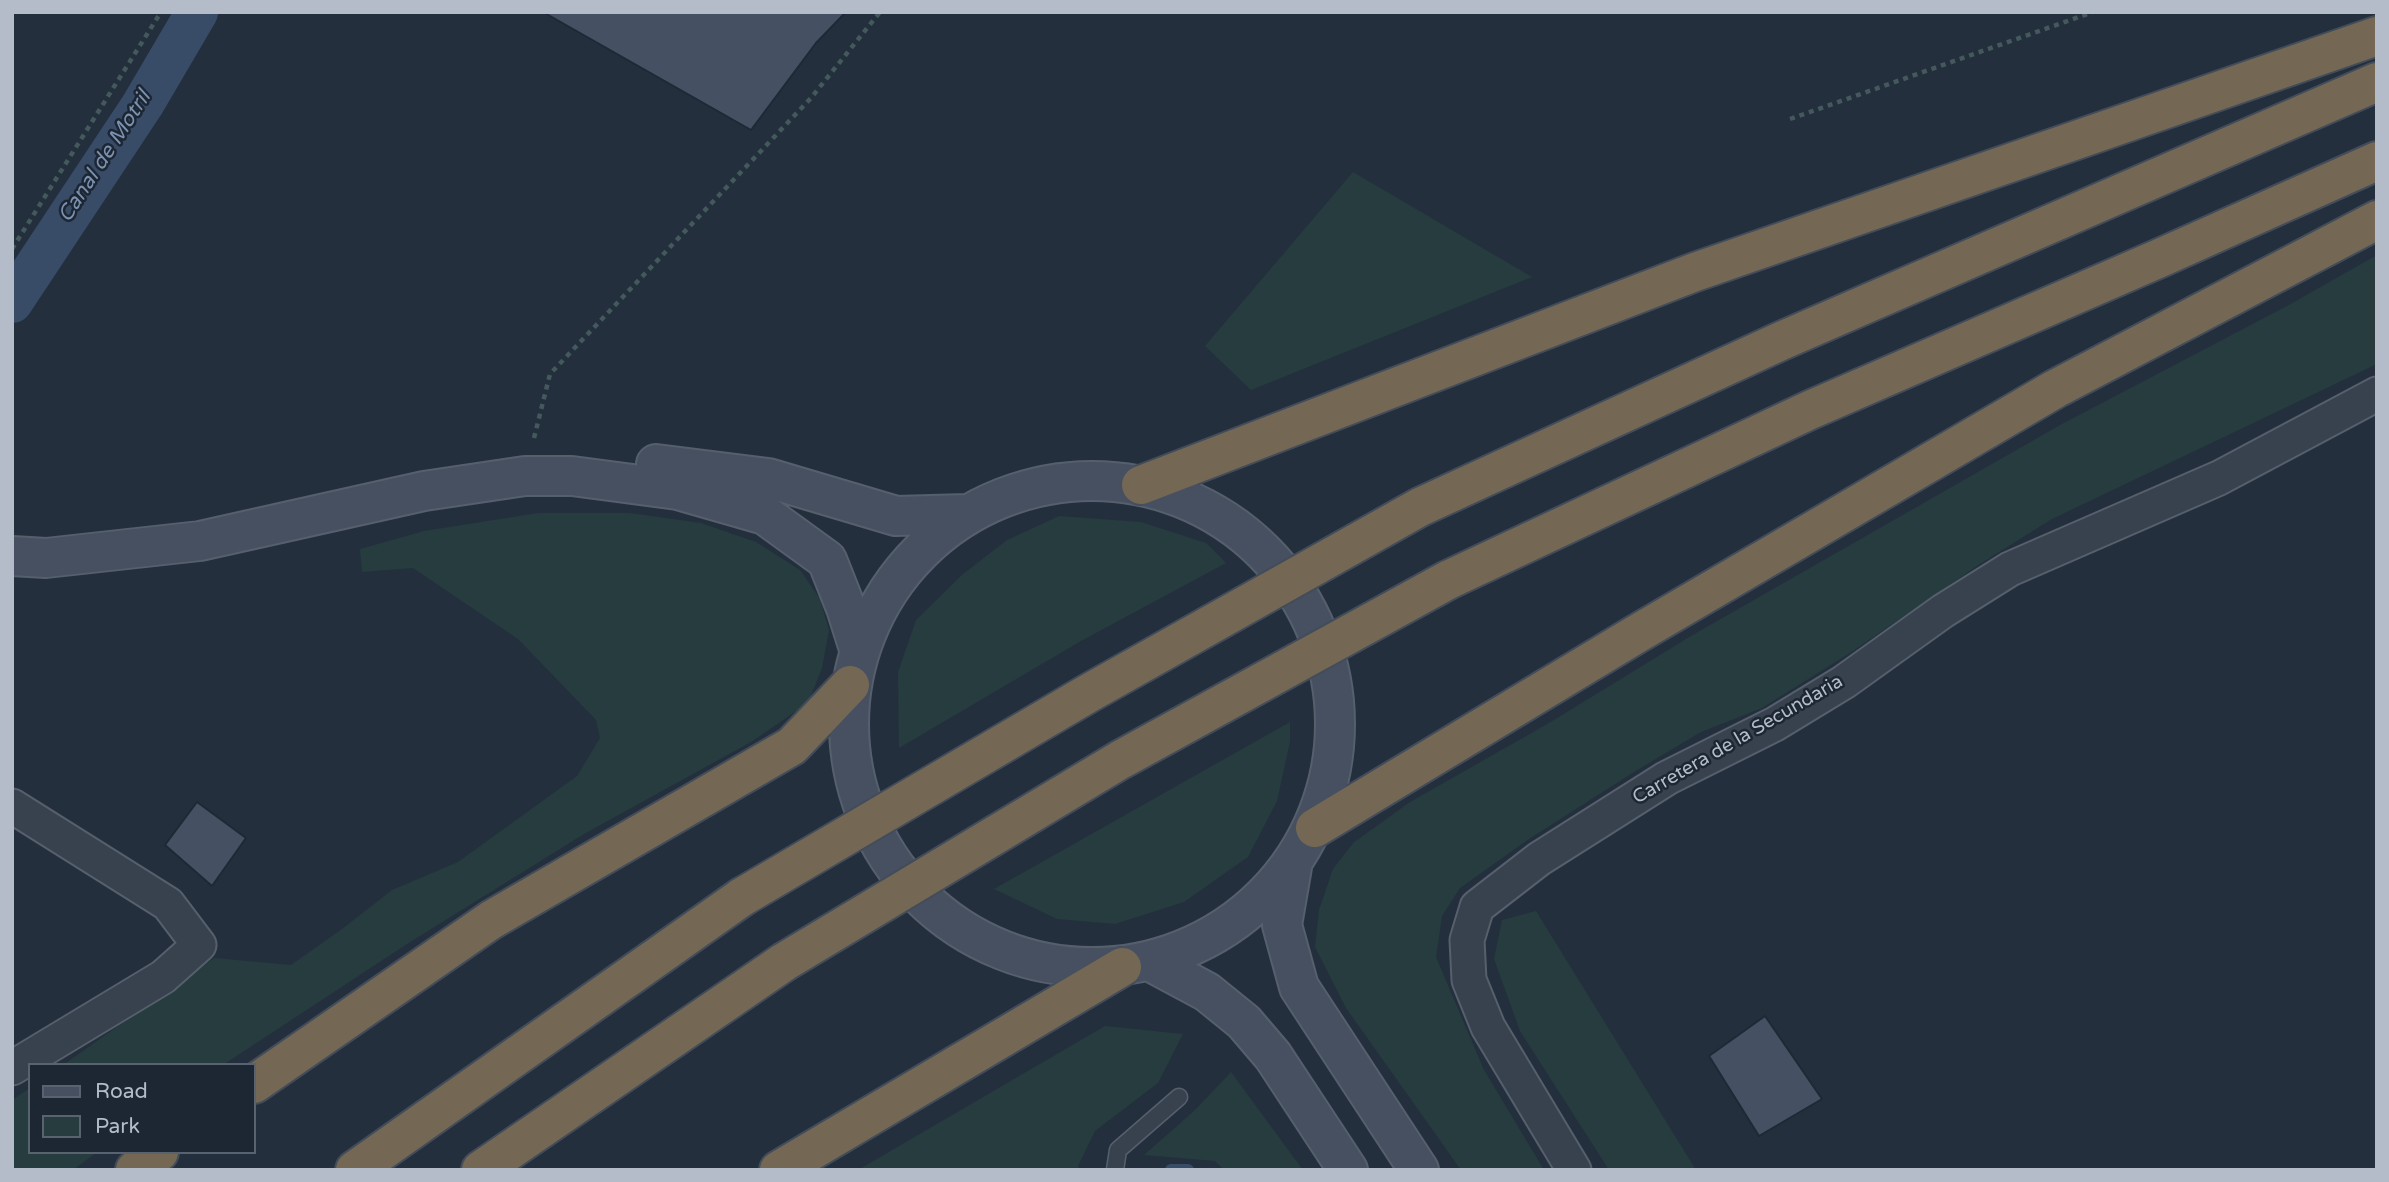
<!DOCTYPE html>
<html>
<head>
<meta charset="utf-8">
<style>
  body { margin:0 }
  #map { position:relative; width:2389px; height:1182px; overflow:hidden; background:#242f3e; font-family:"Varela Round",sans-serif }
  canvas { display:block }
  .frame { position:absolute; inset:0; border:14px solid #b4bcc9; pointer-events:none }
  .legend { position:absolute; left:28px; top:1063px; width:228px; height:91px; box-sizing:border-box; background:#1d2633; border:2px solid #59626f; margin:0; padding:9px 12px; list-style:none; font-size:21px; color:#b4bcc9 }
  .legend li { display:flex; align-items:center; gap:14px; height:35px }
  .legend b { width:35px; border:2px solid #59626f }
</style>
</head>
<body>
<div id="map">
<canvas width="2389" height="1182"></canvas>
<div class="frame"></div>
<ul class="legend">
<li><b style="height:9px;background:#465061"></b>Road</li>
<li><b style="height:19px;background:#263c3f"></b>Park</li>
</ul>
</div>
<script>
const g = document.querySelector('canvas').getContext('2d');
g.lineJoin = 'round';
function fill(path, color) { g.fillStyle = color; g.fill(path, 'evenodd'); }
const shape = rows => new Path2D(rows.map(r => 'M' + r).join(''));
function trace(path, color, width, dash) { g.strokeStyle = color; g.lineWidth = width; g.lineCap = dash ? 'butt' : 'round'; g.setLineDash(dash || []); g.stroke(path); }
function drawText(font, color, halo, rows, align = 'center') {
  g.font = font + ' "Varela Round",sans-serif'; g.lineWidth = 5; g.setLineDash([]); g.textBaseline = 'middle'; g.strokeStyle = halo; g.fillStyle = color; for (const [text, x, y, turn = 0] of rows) {
    g.save(); g.translate(x, y); g.rotate((+turn || 0) * Math.PI / 180); g.textAlign = isNaN(turn) ? turn : align; if (halo) g.strokeText(text, 0, 0); g.fillText(text, 0, 0); g.restore();
  }
}
fill(shape([
  [1353,172,1532,277,1251,390,1205,346],
  [2377,255,2377,364,2052,519,1980,564,1853,651,1762,708,1701,732,1634,772,1529,839,1460,888,1442,916,1436,957,1484,1070,1544,1170,1461,1170,1346,1008,1315,947,1319,910,1333,869,1353,843,1410,802,1549,723,1691,636,2062,424,2287,306],
  [538,513,630,513,701,523,756,542,800,570,820,599,829,630,822,668,808,703,751,742,584,834,407,944,223,1065,63,1065,214,958,291,965,342,929,392,890,458,862,577,776,600,738,596,720,518,639,413,568,362,572,360,549,424,531],
  [1059,516,1141,522,1206,543,1226,563,1081,641,899,748,898,672,916,620,963,574,1007,540],
  [1290,722,1290,742,1277,801,1248,857,1184,902,1115,924,1057,919,994,889],
  [1536,911,1696,1170,1609,1170,1520,1031,1494,959,1502,920],
  [1105,1026,1183,1034,1158,1083,1095,1131,1078,1166,1079,1170,858,1170],
  [1231,1072,1303,1170,1224,1170,1215,1161,1144,1155,1194,1111],
  [30,1088,30,1152,97,1152,73,1170,12,1170,12,1100]
]), '#263c3f');
trace(shape([
  [1171,1170,1188,1170]
]), '#394c67', 12);
trace(shape([
  [12,302,143,104,197,12]
]), '#394c67', 42);
const building = shape([
  [543,12,846,12,816,43,751,130,543,12],
  [197,802,246,838,212,886,165,845,197,802],
  [1765,1016,1822,1099,1759,1136,1709,1056,1765,1016]
]);
fill(building, '#455162');
trace(building, '#1f2835', 2);
const lane = shape([
  [1115,1170,1118,1150,1179,1097]
]);
const street = shape([
  [12,806,168,904,199,945,163,977,12,1068],
  [1574,1170,1488,1027,1469,980,1467,940,1477,907,1539,859,1667,778,1775,724,1844,682,1943,611,2010,569,2219,478,2377,394]
]);
const secondary = shape([
  [656,464,768,478,896,516,967,514],
  '849 724a243 243 0 1 1 486 0a243 243 0 1 1-486 0Z',
  [12,556,46,558,200,541,424,491,525,476,572,476,678,490,765,515,827,560,846,608,859,649],
  [1292,867,1282,925,1299,987,1419,1170],
  [1151,962,1207,992,1244,1022,1273,1056,1348,1170]
]);
const highway = shape([
  [1141,485,1695,272,2377,36],
  [1420,507,1781,341,2377,82],
  [1448,580,1810,410,2160,258,2377,161],
  [1315,828,1640,632,2055,389,2377,220],
  [254,1084,491,920,792,746,850,685],
  [135,1170,159,1152],
  [355,1170,742,897],
  [481,1170,784,962],
  [779,1170,1122,967]
]);
trace(lane, '#565f6c', 19);
trace(street, '#565f6c', 37);
trace(secondary, '#565f6c', 42);
trace(highway, '#434c59', 42);
trace(shape([
  [1790,119,2093,12],
  [12,249,161,12],
  [534,438,550,374,811,98,880,12]
]), '#44595c', 4.5, [5, 5]);
trace(lane, '#38414e', 16);
trace(street, '#38414e', 33);
trace(secondary, '#465061', 38);
trace(highway, '#746855', 38);
const highwayBridge = shape([
  [742,897,1089,693,1420,507],
  [784,962,1120,760,1448,580]
]);
trace(highwayBridge, '#434c59', 42, []);
trace(highwayBridge, '#746855', 38);
drawText('19px', '#b4bcc9', '#1d2633', [
  ["Carretera de la Secundaria",1738,740,-30]
]);
drawText('italic 21px', '#7c92b1', '#1d2633', [
  ["Canal de Motril",105,157,-57]
]);
</script>
</body>
</html>
